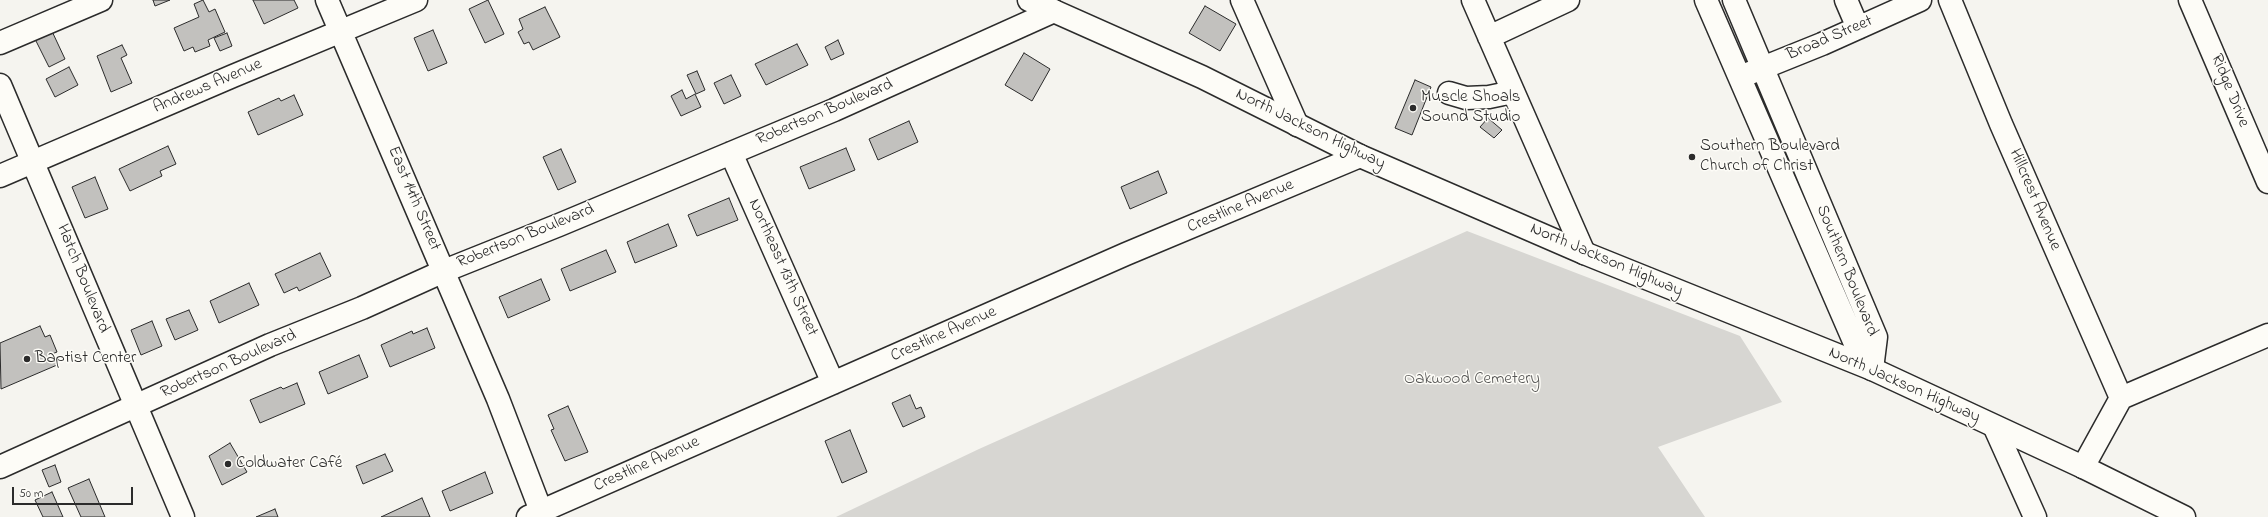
<!DOCTYPE html>
<html>
<head>
<meta charset="utf-8">
<style>
  body { margin:0 }
  #map { position:relative; width:2268px; height:517px; overflow:hidden; background:#f5f4ef; font-family:"Indie Flower",sans-serif }
  canvas { display:block }
  .scale { position:absolute; left:12px; top:487px; width:121px; height:18px; box-sizing:border-box; border:2px solid #2b2b2b; border-top:0; padding-left:5px; font-size:12px; line-height:14px; white-space:nowrap; color:#2b2b2b; -webkit-text-stroke:3px #fdfcf7; paint-order:stroke }
</style>
</head>
<body>
<div id="map">
<canvas width="2268" height="517"></canvas>
<div class="scale">50 m</div>
</div>
<script>
const g = document.querySelector('canvas').getContext('2d');
g.lineJoin = 'round';
function fill(path, color) { g.fillStyle = color; g.fill(path, 'evenodd'); }
const shape = rows => new Path2D(rows.map(r => 'M' + r).join(''));
function trace(path, color, width, dash) { g.strokeStyle = color; g.lineWidth = width; g.lineCap = dash ? 'butt' : 'round'; g.setLineDash(dash || []); g.stroke(path); }
function drawText(font, color, halo, rows, align = 'center') {
  g.font = font + ' "Indie Flower",sans-serif'; g.lineWidth = 3; g.setLineDash([]); g.textBaseline = 'middle'; g.strokeStyle = halo; g.fillStyle = color; for (const [text, x, y, turn = 0] of rows) {
    g.save(); g.translate(x, y); g.rotate((+turn || 0) * Math.PI / 180); g.textAlign = isNaN(turn) ? turn : align; if (halo) g.strokeText(text, 0, 0); g.fillText(text, 0, 0); g.restore();
  }
}
fill(shape([
  [1467,231,1740,336,1782,402,1658,447,1705,517,836,517,979,449]
]), '#d7d6d2');
const building = shape([
  [153,0,170,0,155,6,153,0],
  [203,0,209,12,215,9,225,32,208,40,210,46,195,52,193,47,184,51,174,28,199,17,194,4,203,0],
  [253,0,294,0,298,8,264,24,253,0],
  [488,0,504,34,485,43,469,9,488,0],
  [1205,6,1236,24,1220,51,1189,33,1205,6],
  [545,7,560,37,533,50,529,42,524,44,518,32,523,29,519,19,545,7],
  [50,27,65,59,49,67,33,35,50,27],
  [433,30,447,63,428,71,414,38,433,30],
  [227,33,232,46,220,51,214,38,227,33],
  [838,40,844,54,831,60,825,47,838,40],
  [797,44,808,65,766,85,755,64,797,44],
  [122,45,127,55,121,58,132,83,111,92,97,56,122,45],
  [1024,53,1050,69,1032,101,1005,85,1024,53],
  [69,67,78,85,55,97,46,79,69,67],
  [697,71,705,90,696,94,687,75,697,71],
  [731,75,741,96,724,104,714,83,731,75],
  [1415,80,1431,87,1412,135,1395,128,1415,80],
  [682,90,686,99,695,94,701,107,681,116,671,96,682,90],
  [294,95,303,115,258,135,248,112,279,98,281,101,294,95],
  [1488,118,1502,130,1494,138,1480,127,1488,118],
  [909,121,918,142,878,160,869,139,909,121],
  [168,146,176,164,160,171,162,176,130,191,119,169,168,146],
  [846,148,855,170,809,189,800,167,846,148],
  [561,149,576,182,558,190,543,157,561,149],
  [1158,171,1167,193,1130,209,1121,187,1158,171],
  [95,177,108,209,85,218,72,187,95,177],
  [729,198,738,220,697,236,688,215,729,198],
  [668,224,677,246,635,263,627,242,668,224],
  [606,250,616,272,570,291,561,269,606,250],
  [320,253,331,276,299,291,297,287,284,293,275,274,320,253],
  [541,279,550,300,508,318,499,297,541,279],
  [249,283,259,305,219,323,210,301,249,283],
  [189,310,198,330,175,340,166,319,189,310],
  [152,321,162,346,141,355,131,330,152,321],
  [40,326,45,337,50,335,57,352,52,354,57,365,1,389,0,343,40,326],
  [427,328,435,348,390,367,381,345,412,331,413,334,427,328],
  [359,355,368,377,328,394,319,372,359,355],
  [297,383,305,404,260,423,250,400,281,387,283,389,297,383],
  [910,395,916,409,921,407,925,417,903,427,892,403,910,395],
  [568,406,588,452,565,461,551,430,554,429,548,415,568,406],
  [850,430,867,472,842,483,825,441,850,430],
  [230,443,247,472,222,485,209,456,230,443],
  [385,454,393,471,363,484,356,466,385,454],
  [55,465,61,482,49,487,42,470,55,465],
  [485,472,493,493,450,511,442,491,485,472],
  [89,479,105,517,81,517,68,488,89,479],
  [52,492,63,517,43,517,35,500,52,492],
  [422,498,430,517,381,517,422,498],
  [275,509,278,517,256,517,275,509]
]);
fill(building, '#c2c1be');
trace(building, '#2b2b2b', 1);
const minor = shape([
  [327,0,498,399,541,511],
  [1242,0,1297,125],
  [1473,0,1584,253],
  [1706,0,1854,341,1872,369],
  [1734,0,1876,337,1872,369],
  [1846,0,1858,28],
  [1950,0,2001,124,2121,398],
  [2190,0,2268,182],
  [1489,37,1568,0],
  [0,43,101,0],
  [1750,73,1822,44,1920,0],
  [1449,93,1466,98,1489,97,1513,92],
  [731,153,833,383],
  [0,176,233,76,416,0],
  [1995,428,2035,517],
  [0,467,270,345,362,308,444,271,559,225,834,110,1054,11],
  [2083,467,2121,398,2268,335],
  [528,517,1126,254,1360,156]
]);
const major = shape([
  [1029,0,1202,77,1360,156,1584,253,1872,369,2083,467,2184,517],
  [0,85,183,517]
]);
trace(minor, '#2b2b2b', 25);
trace(major, '#2b2b2b', 25);
trace(minor, '#fdfcf7', 22);
trace(major, '#fdfcf7', 22);
for (const [x, y, r, color] of [
  [1413,108,4,"#2b2b2b"],
  [1692,157,4,"#2b2b2b"],
  [27,359,4,"#2b2b2b"],
  [228,464,4,"#2b2b2b"]
]) { const dot = new Path2D(); dot.arc(x, y, r, 0, 2 * Math.PI); g.fillStyle = color; g.fill(dot); trace(dot, '#fdfcf7', 1.5); }
drawText('17px', '#2b2b2b', '#fdfcf7', [
  ["Broad Street",1830,39,-23],
  ["Andrews Avenue",208,87,-23],
  ["Ridge Drive",2229,91,68],
  ["Robertson Boulevard",825,113,-23],
  ["North Jackson Highway",1310,130,26],
  ["East 14th Street",413,199,67],
  ["Hillcrest Avenue",2034,200,67],
  ["Crestline Avenue",1241,207,-23],
  ["Robertson Boulevard",526,237,-22],
  ["North Jackson Highway",1606,261,23],
  ["Northeast 13th Street",782,268,66],
  ["Southern Boulevard",1846,271,68],
  ["Hatch Boulevard",82,279,68],
  ["Crestline Avenue",944,335,-24],
  ["Robertson Boulevard",229,365,-24],
  ["North Jackson Highway",1904,386,24],
  ["Crestline Avenue",647,465,-24]
]);
drawText('17px', '#2b2b2b', '#fdfcf7', [
  ["Muscle Shoals",1421,98],
  ["Sound Studio",1421,118],
  ["Southern Boulevard",1700,147],
  ["Church of Christ",1700,167],
  ["Baptist Center",35,359],
  ["Coldwater Café",236,464]
], 'left');
drawText('17px', '#565655', '#fdfcf7', [
  ["Oakwood Cemetery",1472,380]
]);
</script>
</body>
</html>
